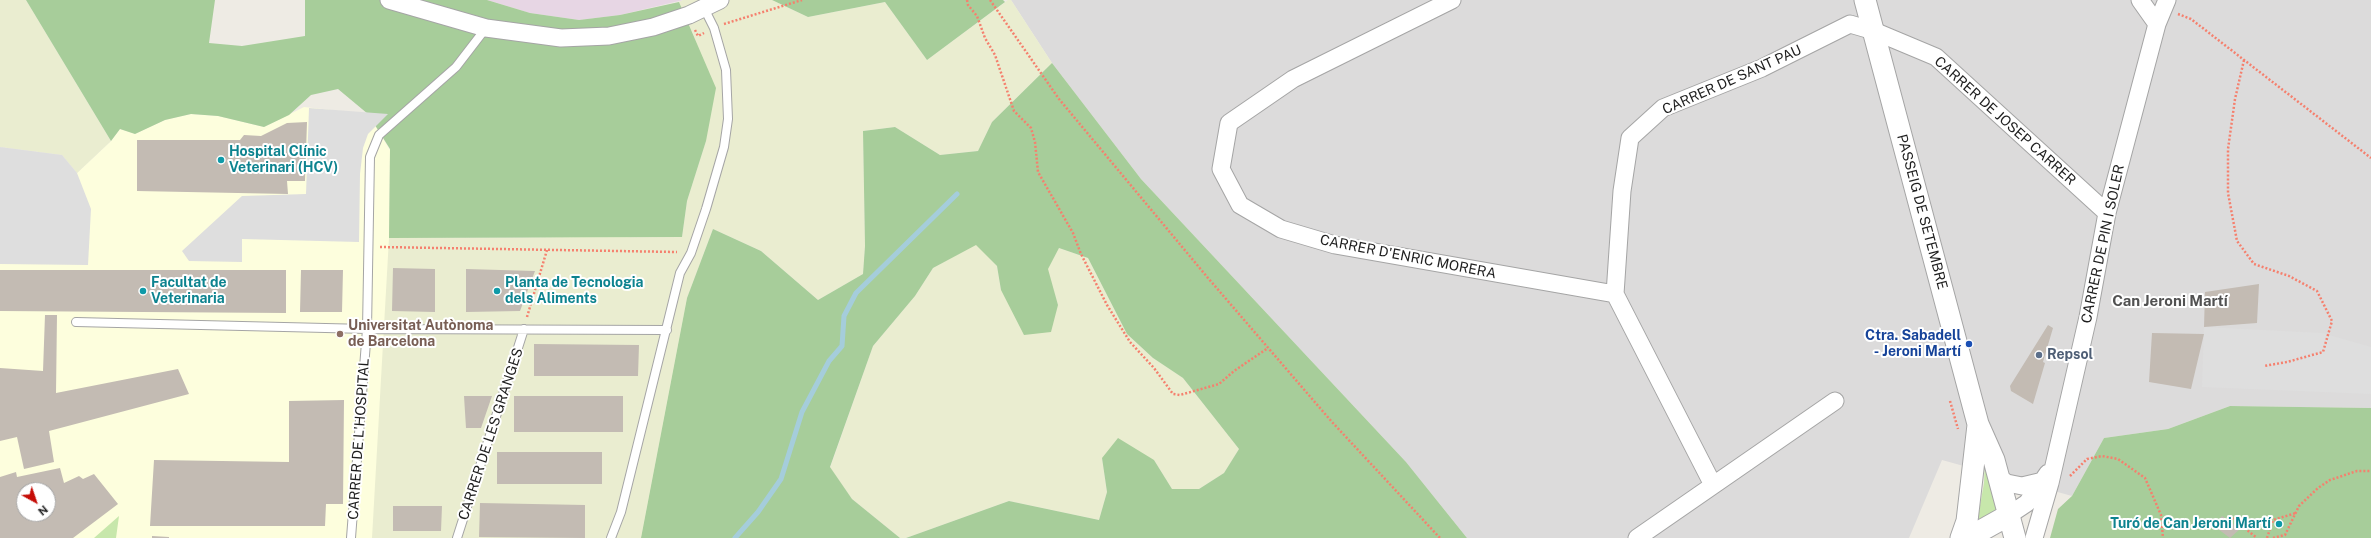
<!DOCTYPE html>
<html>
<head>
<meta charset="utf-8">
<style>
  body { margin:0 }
  #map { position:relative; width:2371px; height:538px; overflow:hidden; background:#eeebe4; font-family:"Public Sans",sans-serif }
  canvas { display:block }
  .north { position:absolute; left:16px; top:482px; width:40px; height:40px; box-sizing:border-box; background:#fff; border:1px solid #a5a5a5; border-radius:50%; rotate:140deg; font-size:11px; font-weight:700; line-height:16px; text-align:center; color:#1e1e1e }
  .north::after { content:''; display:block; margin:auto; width:14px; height:18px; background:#c50c06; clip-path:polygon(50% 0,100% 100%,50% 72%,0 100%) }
</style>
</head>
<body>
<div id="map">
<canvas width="2371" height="538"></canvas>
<div class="north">N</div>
</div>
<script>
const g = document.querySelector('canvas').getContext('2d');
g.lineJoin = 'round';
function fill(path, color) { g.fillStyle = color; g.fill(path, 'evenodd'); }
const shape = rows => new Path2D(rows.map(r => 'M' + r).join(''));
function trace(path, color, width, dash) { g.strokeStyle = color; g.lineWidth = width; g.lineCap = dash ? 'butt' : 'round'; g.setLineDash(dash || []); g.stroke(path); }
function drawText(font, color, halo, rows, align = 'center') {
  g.font = font + ' "Public Sans",sans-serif'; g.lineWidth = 4; g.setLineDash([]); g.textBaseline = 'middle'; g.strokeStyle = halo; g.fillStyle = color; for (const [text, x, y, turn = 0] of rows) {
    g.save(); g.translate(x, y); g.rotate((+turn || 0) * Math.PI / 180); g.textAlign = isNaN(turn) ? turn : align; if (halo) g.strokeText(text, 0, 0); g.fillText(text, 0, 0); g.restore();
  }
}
fill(shape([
  [1011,0,2371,0,2371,408,2230,406,2168,429,2104,438,2072,496,1942,460,1909,538,1467,538,1406,462,1141,179,1052,63]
]), '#dcdbdb');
fill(shape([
  [487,0,683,0,620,15,579,20,530,13]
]), '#e7d6e4');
fill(shape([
  [304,107,368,114,390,150,389,238,471,239,628,236,687,298,641,538,0,538,0,147,77,173,111,141,120,129,135,134,165,120,191,114,218,116,264,127],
  [24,490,48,490,48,514,24,514]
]), '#fdfedd');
fill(shape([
  [0,0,26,0,111,141,77,173,62,155,0,147],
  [683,0,772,0,808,17,885,2,927,60,1008,0,1011,0,1052,63,992,122,978,151,940,155,895,127,863,131,865,246,863,274,818,300,761,251,713,229,687,298,641,538,372,538,389,238,682,237,687,201,706,141,679,2],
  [976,244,997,266,1001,290,1058,305,1047,269,1059,248,1088,258,1127,334,1153,358,1183,378,1239,449,1224,473,1199,489,1172,489,1154,460,1102,458,1107,492,1099,520,1009,501,906,538,900,538,852,499,830,468,873,346,915,296,933,268]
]), '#eaedd0');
fill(shape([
  [1985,462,1999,511,1979,520,1978,517,1984,483],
  [119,516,116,538,94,538]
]), '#c7e7ab');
fill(shape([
  [26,0,215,0,209,43,242,46,305,36,305,0,487,0,530,13,579,20,620,15,679,2,716,88,706,141,687,201,682,237,389,238,390,149,368,114,338,89,311,95,289,115,264,127,218,116,191,114,165,120,135,134,120,129,111,141],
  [772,0,1003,0,1005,2,927,60,885,2,808,17],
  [1052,63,1141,179,1406,462,1467,538,906,538,1009,501,1099,520,1107,492,1102,458,1118,438,1154,460,1172,489,1199,489,1224,473,1239,449,1183,378,1153,358,1127,334,1088,258,1059,248,1048,269,1058,305,1051,332,1024,335,1001,290,997,266,976,245,933,268,915,296,873,346,830,467,852,499,900,538,641,538,687,298,713,229,761,251,818,300,863,274,865,246,863,131,895,127,940,155,978,151,992,122],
  [2230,406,2371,408,2371,538,2050,538,2058,509,2072,496,2104,438,2168,429]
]), '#a7cd9a');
fill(shape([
  [309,108,388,114,368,134,363,148,360,174,359,242,242,239,242,262,189,261,182,251,242,196,306,194],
  [0,147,62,155,77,173,91,209,88,265,0,264],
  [2204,327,2322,333,2371,347,2371,394,2202,387]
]), '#dedede');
trace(shape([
  [735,538,758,512,781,479,802,412,829,361,842,346,844,316,856,293,957,194]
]), '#a5cddb', 5);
fill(shape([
  [307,122,305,181,287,181,288,194,137,191,137,140,240,140,244,135,261,136,287,123],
  [393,268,435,269,435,312,392,311],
  [466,269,535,271,520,311,466,312],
  [0,270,286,270,286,313,0,311],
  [301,270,343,270,342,312,300,312],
  [2259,284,2257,323,2204,327,2205,292],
  [45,315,57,315,56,393,178,369,189,394,49,431,54,462,24,469,17,437,0,441,0,368,43,371],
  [2048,325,2053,328,2043,362,2045,363,2033,404,2011,391,2010,386],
  [2152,333,2204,334,2191,389,2149,382],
  [534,344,639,345,638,376,534,376],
  [464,396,492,396,481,428,466,428],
  [514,396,623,396,623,432,514,432],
  [344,400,343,504,326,504,325,526,150,526,154,460,289,462,289,401],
  [497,452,602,452,602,484,497,484],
  [60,468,64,483,79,476,83,479,94,474,118,504,73,538,0,538,0,477,16,472,17,477],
  [24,490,48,490,48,514,24,514],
  [480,503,585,505,585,538,479,537],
  [393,506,442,506,441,531,393,531],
  [2222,516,2240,529,2230,538,2214,526],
  [152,536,169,537,169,538,152,538]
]), '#c3bbb3');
const service = shape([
  [76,322,367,329,667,330],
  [351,538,367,329,370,157,379,135,456,67,486,28],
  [457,538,524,329],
  [611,538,621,512,680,273,691,253,706,209,724,147,728,119,726,70,714,28,704,8]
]);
const minor = shape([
  [389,0,486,28,561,38,609,36,653,27,689,15,720,0],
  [1452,0,1293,79,1229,123,1221,169,1240,205,1281,229,1335,245,1615,294],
  [2140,0,2157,24],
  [1615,294,1622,191,1630,138,1663,108,1762,68,1850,24,1874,31,1936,57,2107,213],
  [1615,294,1713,485],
  [1999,478,2007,483,2022,486,2043,481],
  [2009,515,2027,503,2048,473],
  [1637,538,1835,401],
  [2034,538,2050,483,2088,317,2107,213,2157,24,2167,0]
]);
const tertiary = shape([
  [1865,0,1978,424,1994,460,2015,538],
  [1961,538,1967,521,1978,425],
  [1968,538,2009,515]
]);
trace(service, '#a5a5a5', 10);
trace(minor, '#a5a5a5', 19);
trace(tertiary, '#a5a5a5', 23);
trace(shape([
  [967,0,968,5,977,16,985,38,995,55,1014,111,1031,128,1035,142,1038,172,1073,233,1081,254,1107,305,1130,342,1154,368,1173,394,1180,395,1219,384,1234,371,1268,348],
  [990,0,1059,99,1208,278,1332,422,1440,538],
  [2178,14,2191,19,2371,158],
  [724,24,802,0],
  [695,30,698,36,704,33],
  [2244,60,2235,99,2228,149,2228,193,2237,241,2254,264,2289,276,2317,291,2332,321,2323,352,2287,362,2264,366],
  [380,247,677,252],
  [527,317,547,250],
  [1950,401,1958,429],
  [2070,476,2087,459,2102,456,2118,459,2145,478,2161,515,2163,538],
  [2232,518,2257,538],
  [2267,538,2273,520,2296,513],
  [2273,538,2285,535,2299,506,2318,488,2330,480,2357,471,2371,471]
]), '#f5806e', 2.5, [2, 2]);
trace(service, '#fff', 8);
trace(minor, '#fff', 17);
trace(tertiary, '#fff', 21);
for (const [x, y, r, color] of [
  [221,160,4,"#0f9aa8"],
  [143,291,4,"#0f9aa8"],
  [497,291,4,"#0f9aa8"],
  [340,334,4,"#8d6e63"],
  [1969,344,4,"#1a4fb4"],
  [2039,355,4,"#5c6f8a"],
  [2279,524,4,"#0f9aa8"]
]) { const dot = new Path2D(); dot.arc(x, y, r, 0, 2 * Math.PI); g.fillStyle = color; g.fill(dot); trace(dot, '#fff', 1.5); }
drawText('14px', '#1e1e1e', '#fff', [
  ["CARRER DE SANT PAU",1732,80,-24],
  ["CARRER DE JOSEP CARRER",2005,121,42],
  ["PASSEIG DE SETEMBRE",1922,212,75],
  ["CARRER DE PIN I SOLER",2103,244,-78],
  ["CARRER D'ENRIC MORERA",1408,257,11],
  ["CARRER DE LES GRANGES",491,434,-72],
  ["CARRER DE L'HOSPITAL",359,439,-86]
]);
drawText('bold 14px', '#0d838f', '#fff', [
  ["Hospital Clínic",229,152],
  ["Veterinari (HCV)",229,168],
  ["Facultat de",151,283],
  ["Veterinaria",151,299],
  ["Planta de Tecnologia",505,283],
  ["dels Aliments",505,299],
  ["Turó de Can Jeroni Martí",2271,524,"right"]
], 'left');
drawText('bold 14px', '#785e54', '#fff', [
  ["Universitat Autònoma",348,326],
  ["de Barcelona",348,342]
], 'left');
drawText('bold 14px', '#164399', '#fff', [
  ["Ctra. Sabadell",1961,336],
  ["- Jeroni Martí",1961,352]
], 'right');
drawText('bold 14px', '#4e5e75', '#fff', [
  ["Repsol",2047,355]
], 'left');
drawText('bold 15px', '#515151', '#fff', [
  ["Can Jeroni Martí",2170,301]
]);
</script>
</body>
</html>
